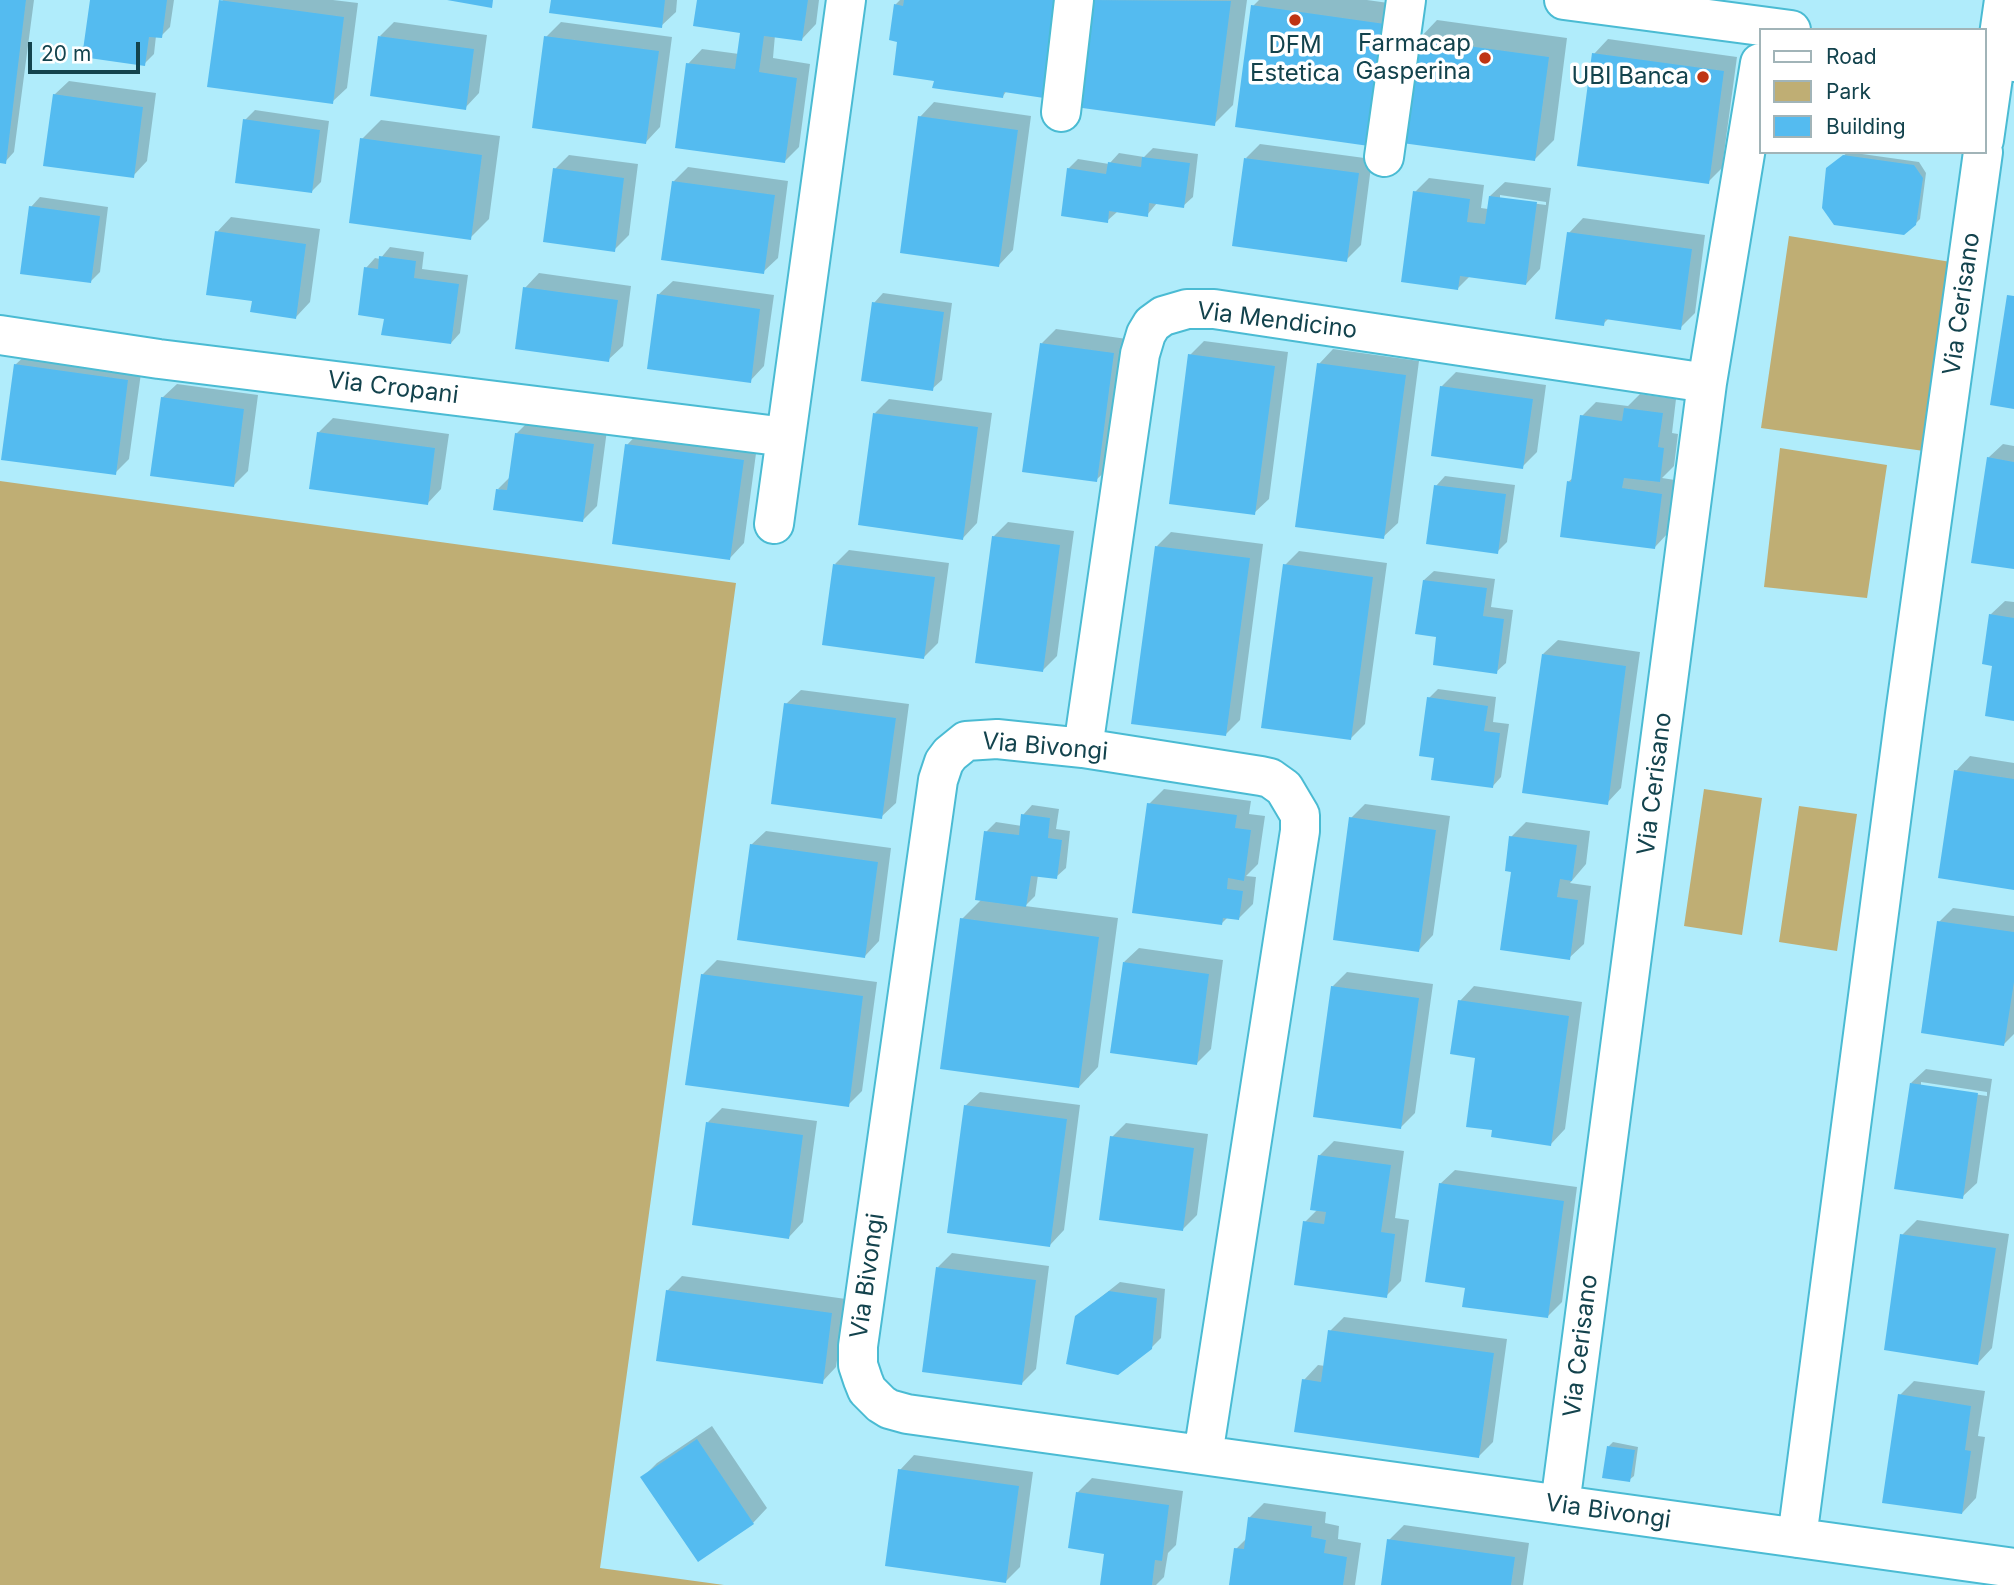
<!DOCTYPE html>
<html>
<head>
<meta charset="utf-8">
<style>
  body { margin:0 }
  #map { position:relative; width:2014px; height:1585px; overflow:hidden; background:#b0ecfb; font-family:Inter,sans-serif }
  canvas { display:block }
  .legend { position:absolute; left:1759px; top:28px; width:228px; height:126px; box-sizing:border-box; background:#fff; border:2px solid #a1b4b8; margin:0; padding:9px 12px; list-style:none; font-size:21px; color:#13434d }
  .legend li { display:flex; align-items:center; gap:14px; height:35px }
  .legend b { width:35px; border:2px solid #a1b4b8 }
  .scale { position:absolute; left:28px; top:42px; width:112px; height:32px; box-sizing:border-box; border:4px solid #13434d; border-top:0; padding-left:9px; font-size:21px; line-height:24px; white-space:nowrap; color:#13434d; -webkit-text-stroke:5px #fff; paint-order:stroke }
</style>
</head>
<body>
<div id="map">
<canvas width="2014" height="1585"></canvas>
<ul class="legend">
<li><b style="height:9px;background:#fff"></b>Road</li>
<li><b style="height:19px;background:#bfae74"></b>Park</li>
<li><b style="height:19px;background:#54bbf0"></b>Building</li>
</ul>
<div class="scale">20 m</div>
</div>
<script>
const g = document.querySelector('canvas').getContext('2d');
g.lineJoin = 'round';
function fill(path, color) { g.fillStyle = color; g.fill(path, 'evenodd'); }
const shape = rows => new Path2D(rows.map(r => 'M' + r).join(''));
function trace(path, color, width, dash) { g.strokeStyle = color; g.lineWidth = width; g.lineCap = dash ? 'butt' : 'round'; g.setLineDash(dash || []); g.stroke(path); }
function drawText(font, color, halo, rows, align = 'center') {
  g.font = font + ' Inter,sans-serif'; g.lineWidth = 7; g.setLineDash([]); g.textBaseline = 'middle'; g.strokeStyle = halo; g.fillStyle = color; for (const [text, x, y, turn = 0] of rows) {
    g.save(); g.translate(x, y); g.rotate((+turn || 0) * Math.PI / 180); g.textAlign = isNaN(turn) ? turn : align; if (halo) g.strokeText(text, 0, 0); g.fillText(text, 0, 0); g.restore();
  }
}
fill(shape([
  [1789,236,1951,262,1924,451,1761,428],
  [1780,448,1887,465,1867,598,1764,587],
  [0,481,736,583,600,1568,724,1585,0,1585],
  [1704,789,1762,798,1742,935,1684,926],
  [1799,806,1857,814,1837,951,1779,942]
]), '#bfae74');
fill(shape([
  [0,0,34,0,14,152,5,162,0,161],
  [92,0,174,0,170,27,161,36,156,36,154,54,144,64],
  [222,0,333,0,358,3,347,88,332,102],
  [553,0,677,0,676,12,661,26],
  [698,0,819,0,816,24,802,39,775,35,773,58,810,64,799,147,785,161,688,64,702,49,739,54,742,31],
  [900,0,1070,0,1003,96,936,79,899,40,895,5],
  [1091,0,1247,0,1233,105,1214,124],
  [1259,0,1367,0,1410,6,1375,145,1253,6],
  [1437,20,1567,38,1554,140,1535,159,1418,40],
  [394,22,487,35,479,93,465,108,380,36],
  [561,22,672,37,660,127,646,142,546,37],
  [1608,39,1737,57,1722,168,1708,182,1594,54],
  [69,81,156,93,147,161,133,176,54,95],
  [934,102,1031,116,1013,250,999,265,920,117],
  [255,110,329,121,321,182,311,192,245,120],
  [381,120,500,136,489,219,470,238,362,139],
  [1260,144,1372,159,1361,245,1346,260,1246,158],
  [1153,148,1198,154,1193,197,1183,206,1157,203,1147,215,1117,212,1107,221,1068,169,1078,159,1109,164,1119,153,1144,157],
  [1848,152,1919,162,1926,173,1920,219,1915,224,1833,164],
  [569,155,638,164,629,235,614,250,555,169],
  [688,167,788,181,778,258,763,272,673,182],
  [1429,178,1484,185,1481,208,1488,209,1490,196,1505,182,1551,188,1540,269,1526,284,1470,276,1458,288,1415,192],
  [1500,195,1546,202,1546,205,1500,199],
  [40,197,108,207,100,272,90,282,31,207],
  [231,217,320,229,310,302,296,317,217,232],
  [1583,218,1705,235,1695,313,1680,328,1609,318,1603,324,1569,233],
  [390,247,424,252,422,269,468,275,460,333,451,343,386,317,366,268,375,258,380,259],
  [539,273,631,286,623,346,608,360,525,288],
  [673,281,774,295,764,366,750,381,658,295],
  [883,293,952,303,942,380,932,389,874,303],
  [1056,329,1127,339,1111,466,1096,480,1042,343],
  [1204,341,1288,352,1269,499,1254,513,1190,355],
  [1333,349,1419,361,1398,523,1383,537,1319,364],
  [30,351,142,366,129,459,115,473,15,365],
  [1456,372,1546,385,1537,452,1522,467,1441,387],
  [177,384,258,395,248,471,233,486,162,398],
  [1640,394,1676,399,1672,433,1678,434,1674,466,1662,478,1675,480,1669,532,1655,547,1568,482,1574,477,1582,416,1596,402,1628,406],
  [889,399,992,413,977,523,963,538,875,413],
  [333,418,449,434,441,489,427,504,318,433],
  [531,419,607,430,597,506,583,520,498,489,510,477,516,434],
  [641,430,757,446,744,543,730,558,627,445],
  [2003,444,2014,446,2014,567,1988,458],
  [1445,476,1515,485,1507,542,1497,552,1436,486],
  [1008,522,1074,531,1057,656,1043,670,993,537],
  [1171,532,1263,544,1240,720,1225,735,1157,546],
  [849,550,949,563,938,643,924,657,835,564],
  [1299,551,1387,563,1365,724,1351,738,1285,565],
  [1434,571,1495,579,1491,607,1513,610,1506,663,1496,672,1438,635,1424,580],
  [2005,601,2014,602,2014,719,1994,665,1990,615],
  [1558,640,1640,652,1621,788,1607,803,1543,654],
  [1438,689,1496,697,1493,722,1509,724,1501,777,1492,787,1436,756,1429,698],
  [801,690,909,704,896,803,881,817,786,704],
  [1970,756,2014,763,2014,887,1956,771],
  [1164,789,1251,801,1249,814,1265,816,1258,864,1246,876,1256,877,1253,904,1238,919,1228,917,1222,923,1149,804],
  [1365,804,1450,816,1433,935,1419,950,1351,818],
  [1032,805,1059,809,1056,829,1070,831,1066,868,1056,877,1038,875,1035,896,1025,906,1118,918,1098,1067,1079,1087,962,919,982,899,986,832,996,822,1022,826,1023,815],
  [1526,822,1590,831,1586,864,1570,883,1591,886,1584,944,1569,958,1513,871,1511,837],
  [766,831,891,848,879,941,865,956,751,845],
  [1953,908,2014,916,2014,1034,2004,1044,1939,922],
  [1139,948,1223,960,1211,1049,1196,1064,1124,962],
  [717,960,877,982,862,1091,848,1105,702,975],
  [1347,972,1433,984,1415,1113,1401,1127,1332,987],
  [1474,986,1582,1002,1565,1129,1551,1144,1494,1129,1477,1056,1460,1001],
  [1926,1069,1992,1079,1977,1183,1962,1197,1911,1083],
  [1921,1082,1987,1092,1987,1096,1921,1086],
  [980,1092,1080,1105,1064,1230,1050,1245,965,1106],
  [722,1108,817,1121,803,1222,789,1237,708,1122],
  [1126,1123,1208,1134,1197,1215,1183,1229,1112,1137],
  [1334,1141,1404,1151,1395,1218,1409,1220,1401,1281,1386,1296,1305,1222,1318,1209,1319,1156],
  [1455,1170,1577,1187,1562,1302,1547,1317,1467,1286,1440,1184],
  [1917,1220,2009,1234,1992,1348,1978,1363,1902,1235],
  [952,1253,1049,1266,1036,1369,1021,1384,938,1267],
  [682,1276,846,1299,836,1367,822,1382,667,1291],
  [1120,1282,1165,1289,1161,1338,1151,1348,1076,1317],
  [1344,1317,1507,1339,1493,1442,1479,1456,1304,1380,1318,1365,1325,1366,1330,1331],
  [1914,1381,1985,1391,1978,1436,1985,1437,1976,1498,1962,1513,1900,1395],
  [712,1426,767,1508,753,1523,642,1478,657,1463],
  [1613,1442,1638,1447,1634,1476,1629,1480,1608,1447],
  [914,1455,1033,1472,1020,1567,1006,1581,900,1470],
  [1092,1478,1183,1491,1176,1545,1168,1553,1164,1577,1156,1585,1105,1585,1106,1552,1077,1493],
  [1264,1503,1326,1512,1325,1523,1339,1526,1338,1539,1361,1543,1355,1585,1231,1585,1236,1549,1247,1538,1250,1517],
  [1404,1525,1529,1543,1523,1585,1383,1585,1389,1540]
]), '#0003');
fill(shape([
  [0,0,26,0,6,164,0,163],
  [90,0,167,0,162,38,149,37,145,66,82,57],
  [219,0,344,17,333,104,207,87],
  [447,0,493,0,492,8],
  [551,0,665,0,662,28,549,13],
  [697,0,808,0,802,41,764,36,759,72,797,78,785,163,675,148,686,63,735,69,740,33,693,26],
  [904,0,1059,0,1044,98,1004,92,1003,98,932,88,934,81,893,75,897,42,889,40,894,4,903,6],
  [1089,0,1231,1,1215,126,1075,107],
  [1251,5,1392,25,1376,147,1235,127],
  [378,36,474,49,466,110,370,96],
  [544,36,659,51,646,144,532,128],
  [1416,39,1549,57,1535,161,1402,143],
  [1592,53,1724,71,1709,184,1577,166],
  [53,94,143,107,134,178,43,166],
  [918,116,1018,130,999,267,900,253],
  [243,119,320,130,312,193,235,183],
  [360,138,482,155,471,240,349,223],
  [1843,155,1914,165,1923,178,1916,225,1904,235,1834,225,1822,208,1826,168],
  [1142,157,1190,163,1184,208,1149,203,1148,217,1109,211,1108,223,1061,216,1067,168,1106,174,1108,162,1141,167],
  [1244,158,1359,173,1347,262,1232,246],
  [553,168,624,178,615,252,543,242],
  [672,181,775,195,764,274,661,260],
  [1413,191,1470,199,1467,222,1485,224,1489,196,1537,202,1526,285,1460,276,1458,290,1401,282],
  [29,206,100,216,91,283,20,274],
  [215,231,306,244,296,319,250,312,252,301,206,295],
  [1567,232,1692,249,1681,330,1605,319,1604,326,1555,319],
  [379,256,416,261,414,278,459,284,451,344,381,335,384,319,358,315,364,267,378,269],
  [523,287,618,300,609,362,515,349],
  [657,294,760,309,751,383,647,369],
  [2007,295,2014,296,2014,409,1990,405],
  [872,302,944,312,933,391,861,381],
  [1040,343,1114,353,1097,482,1022,472],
  [1188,354,1275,366,1255,515,1169,504],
  [1317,363,1406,375,1384,539,1295,527],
  [14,364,128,380,116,475,1,460],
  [1440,386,1533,399,1523,469,1431,456],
  [161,397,244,409,234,487,150,476],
  [1624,408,1663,413,1658,447,1664,448,1660,482,1624,478,1622,488,1662,494,1655,549,1560,537,1567,481,1571,482,1580,415,1622,421],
  [873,413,978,427,963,540,858,525],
  [317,432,435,448,428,505,309,489],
  [515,433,594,444,583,522,493,510,496,489,507,490],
  [625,444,744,460,730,560,612,544],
  [1987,457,2014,462,2014,569,1971,563],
  [1434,485,1506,494,1498,554,1426,544],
  [992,536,1060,545,1043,672,975,663],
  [1155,546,1250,558,1226,736,1131,724],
  [833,564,935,577,924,659,822,645],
  [1283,564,1373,577,1351,740,1261,728],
  [1423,580,1487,588,1483,616,1504,619,1497,674,1433,665,1436,637,1415,634],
  [1989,614,2014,618,2014,721,1985,716,1992,666,1982,664],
  [1542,654,1626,666,1608,805,1522,793],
  [1427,697,1488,706,1484,731,1500,733,1493,788,1431,780,1434,758,1419,756],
  [784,703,896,718,882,819,771,804],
  [1954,770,2014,779,2014,890,1938,878],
  [1147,803,1237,815,1235,828,1251,830,1244,881,1228,878,1227,889,1243,891,1239,920,1223,918,1222,925,1132,913],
  [1021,814,1050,818,1048,838,1062,840,1057,879,1031,876,1026,907,975,900,984,831,1019,835],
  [1349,817,1436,830,1419,952,1333,940],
  [1509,836,1577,845,1572,881,1560,879,1557,897,1578,900,1570,960,1500,950,1511,872,1505,871],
  [750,844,878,862,865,958,737,940],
  [960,918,1099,937,1079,1088,940,1069],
  [1937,921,2014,932,2014,982,2004,1046,1921,1033],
  [1123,962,1209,974,1197,1065,1110,1053],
  [701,974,863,996,849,1107,685,1085],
  [1331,986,1419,998,1401,1129,1313,1117],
  [1458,1000,1569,1016,1551,1146,1491,1137,1492,1130,1466,1127,1475,1058,1450,1054],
  [1910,1083,1978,1093,1963,1199,1894,1189],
  [964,1105,1067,1119,1050,1247,947,1233],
  [706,1122,803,1135,789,1239,692,1225],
  [1110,1136,1194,1148,1183,1231,1099,1220],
  [1318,1155,1391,1165,1381,1232,1395,1234,1387,1298,1294,1285,1303,1221,1324,1224,1326,1212,1310,1210],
  [1439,1183,1564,1201,1548,1318,1462,1307,1465,1288,1425,1282],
  [1900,1234,1996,1248,1978,1365,1884,1350],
  [936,1267,1036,1280,1022,1385,922,1372],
  [666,1290,832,1313,823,1384,656,1361],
  [1109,1291,1157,1298,1152,1349,1118,1375,1066,1364,1075,1316],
  [1328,1330,1494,1353,1479,1458,1294,1432,1302,1379,1321,1382],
  [1898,1394,1971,1406,1965,1450,1971,1451,1962,1514,1882,1503],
  [697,1439,754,1524,698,1562,640,1477],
  [1607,1446,1635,1450,1630,1482,1602,1478],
  [898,1469,1019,1486,1006,1583,885,1566],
  [1076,1492,1169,1505,1162,1561,1155,1560,1152,1585,1100,1585,1104,1554,1068,1548],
  [1248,1517,1312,1526,1311,1537,1326,1540,1324,1553,1347,1557,1343,1585,1229,1585,1234,1548,1244,1549],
  [1387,1539,1515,1557,1511,1585,1381,1585]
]), '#54bbf0');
const street = shape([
  [1061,112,1074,0],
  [1984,140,2004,0],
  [1384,157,1406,0],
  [0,335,159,359,786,437],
  [774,524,846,0],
  [1083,748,1140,354,1146,334,1152,324,1163,316,1187,309,1214,309,1707,383],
  [1203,1455,1300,831,1300,815,1284,788,1270,778,1261,776,1083,748,997,739,966,741,950,754,944,762,938,780,858,1346,858,1365,863,1380,867,1390,881,1404,889,1409,907,1414,2014,1568],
  [1560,1505,1707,383,1760,63],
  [1797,1538,1905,714,1983,152]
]);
const secondary = shape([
  [1564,0,1791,30],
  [1984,58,2014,62]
]);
trace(street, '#4abbd3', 42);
trace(secondary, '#4abbd3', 42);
trace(street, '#fff', 38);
trace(secondary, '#fff', 38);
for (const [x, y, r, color] of [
  [1295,20,7,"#bf3413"],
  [1485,58,7,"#bf3413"],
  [1703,77,7,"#bf3413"]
]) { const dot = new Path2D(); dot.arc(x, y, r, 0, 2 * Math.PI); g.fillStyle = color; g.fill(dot); trace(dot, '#fff', 2.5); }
drawText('24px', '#13434d', '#fff', [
  ["Farmacap",1471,44],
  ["Gasperina",1471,72],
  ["DFM",1295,46,"center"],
  ["Estetica",1295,74,"center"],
  ["UBI Banca",1689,77]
], 'right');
drawText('24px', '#13434d', '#fff', [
  ["Via Cerisano",1962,304,-82],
  ["Via Mendicino",1277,321,7],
  ["Via Cropani",393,388,7],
  ["Via Bivongi",1045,747,5],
  ["Via Cerisano",1655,784,-83],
  ["Via Bivongi",868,1276,-82],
  ["Via Cerisano",1581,1346,-83],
  ["Via Bivongi",1608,1512,8]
]);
</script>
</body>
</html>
